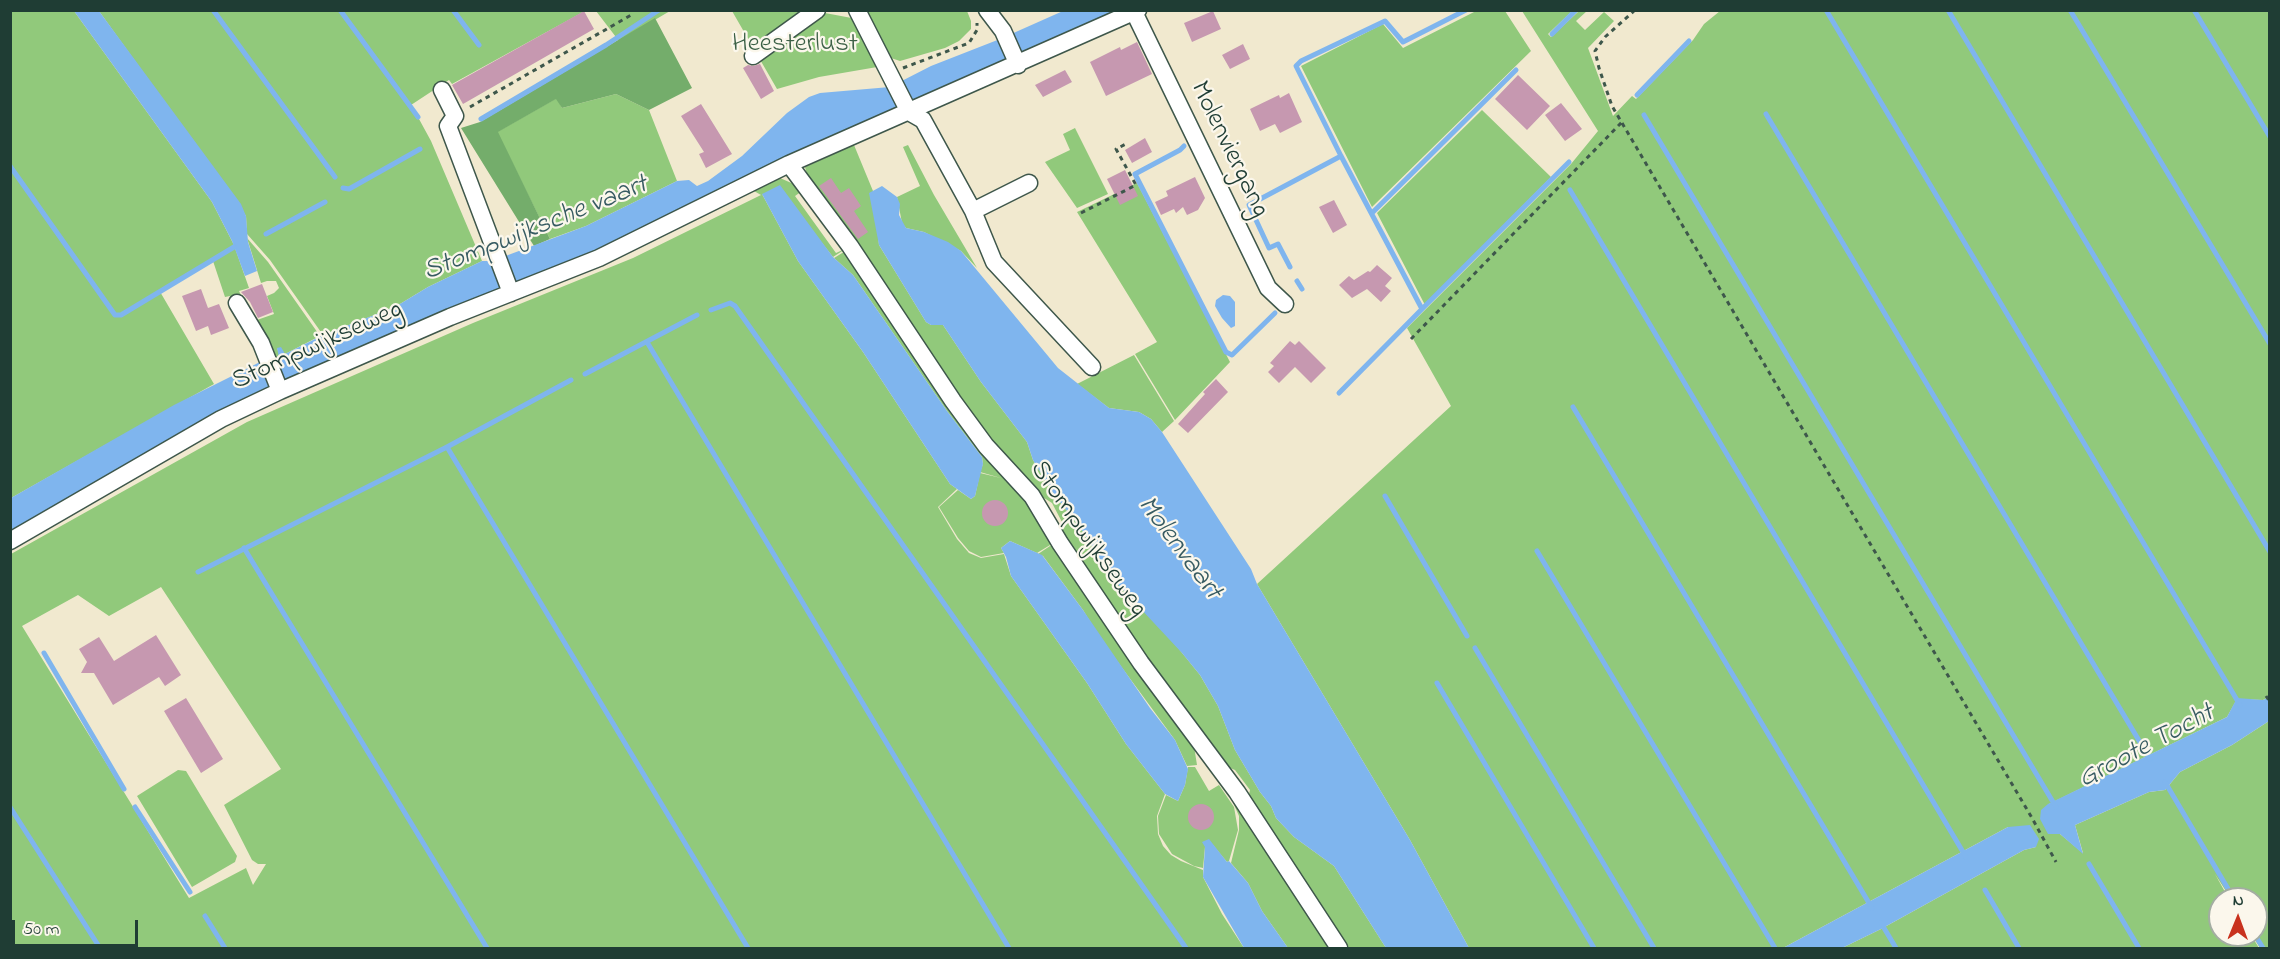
<!DOCTYPE html>
<html>
<head>
<meta charset="utf-8">
<style>
  body { margin:0 }
  #map { position:relative; width:2280px; height:959px; overflow:hidden; background:#f1e9cf; font-family:"Indie Flower",sans-serif }
  canvas { display:block }
  .frame { position:absolute; inset:0; border:12px solid #1f3d34; pointer-events:none }
  .north { position:absolute; left:2208px; top:887px; width:60px; height:60px; box-sizing:border-box; background:#fbf7ec; border:2px solid #a3ada2; border-radius:50%; rotate:1deg; font-size:16px; font-weight:700; line-height:24px; text-align:center; color:#1f3d34 }
  .north::after { content:''; display:block; margin:auto; width:21px; height:27px; background:#c8321e; clip-path:polygon(50% 0,100% 100%,50% 72%,0 100%) }
  .scale { position:absolute; left:12px; top:920px; width:126px; height:27px; box-sizing:border-box; border:3px solid #1f3d34; border-top:0; padding-left:8px; font-size:18px; line-height:21px; white-space:nowrap; color:#1f3d34; -webkit-text-stroke:4px #fbf7ec; paint-order:stroke }
</style>
</head>
<body>
<div id="map">
<canvas width="2280" height="959"></canvas>
<div class="frame"></div>
<div class="north">N</div>
<div class="scale">50 m</div>
</div>
<script>
const g = document.querySelector('canvas').getContext('2d');
g.lineJoin = 'round';
function fill(path, color) { g.fillStyle = color; g.fill(path, 'evenodd'); }
const shape = rows => new Path2D(rows.map(r => 'M' + r).join(''));
function trace(path, color, width, dash) { g.strokeStyle = color; g.lineWidth = width; g.lineCap = dash ? 'butt' : 'round'; g.setLineDash(dash || []); g.stroke(path); }
function drawText(font, color, halo, rows, align = 'center') {
  g.font = font + ' "Indie Flower",sans-serif'; g.lineWidth = 4.5; g.setLineDash([]); g.textBaseline = 'middle'; g.strokeStyle = halo; g.fillStyle = color; for (const [text, x, y, turn = 0] of rows) {
    g.save(); g.translate(x, y); g.rotate((+turn || 0) * Math.PI / 180); g.textAlign = isNaN(turn) ? turn : align; if (halo) g.strokeText(text, 0, 0); g.fillText(text, 0, 0); g.restore();
  }
}
fill(shape([
  [11,11,74,11,212,202,234,245,159,290,214,384,11,498],
  [99,11,340,11,419,119,431,141,482,261,428,287,395,307,323,335,270,260,247,234,246,216],
  [341,11,585,11,452,84,449,80,411,105],
  [596,11,670,11,619,41],
  [732,11,823,11,825,13,857,19,883,66,819,77,777,89],
  [861,11,967,11,971,21,971,29,959,41,945,48,900,61,891,58],
  [1476,11,1505,11,1531,51,1372,207,1301,66,1383,24,1403,48],
  [1522,11,1572,11,1548,34,1551,37,1579,11,1587,11,1576,21,1585,30,1604,12,1614,21,1588,48,1613,116,1632,96,1636,99,1693,40,1704,24,1720,11,2269,11,2269,697,2263,700,2237,699,2227,717,2049,804,2060,834,2083,853,2075,825,2149,792,2165,790,2180,772,2232,745,2269,721,2269,948,2260,948,2252,935,2256,935,2256,899,2231,899,2215,874,2229,899,2220,899,2220,935,2251,935,2259,948,1842,948,1881,929,2024,850,2036,847,2008,827,1783,948,1469,948,1410,840,1257,584,1451,406,1407,328,1571,164,1598,131],
  [616,94,649,110,677,181,586,226,550,239,497,132,557,98,562,108],
  [1482,110,1551,177,1425,305,1377,213],
  [1075,128,1108,194,1077,208,1045,162,1070,150,1063,134],
  [854,145,873,191,879,245,926,322,931,325,943,325,981,382,1027,442,1033,460,1055,496,1200,675,1218,706,1235,750,1260,792,1271,806,1276,818,1294,837,1334,866,1386,948,1343,948,1247,803,1250,790,1235,770,1220,764,1062,535,1063,524,1052,503,1041,496,993,449,809,182,805,167],
  [908,145,934,195,977,268,961,251,924,232,906,228,902,223,897,197,920,186,903,147],
  [780,178,805,189,795,196,836,253,847,248,833,257,818,238,762,194,798,261,863,352,950,484,957,489,938,507,957,539,969,553,981,558,1004,554,1011,576,1087,683,1126,744,1165,794,1157,816,1158,834,1163,846,1171,855,1181,861,1203,870,1203,877,1222,914,1244,948,11,948,11,554,247,422,473,323,633,258,761,195,754,191],
  [161,587,281,769,224,805,252,860,258,864,266,864,253,885,246,868,189,898,22,626,78,595,109,616],
  [1137,183,1230,362,1175,420,1135,354,1157,342,1077,212],
  [247,238,268,262,320,336,285,354,277,348,280,356,273,358,257,320,274,314,267,296,274,293,279,288,276,281,267,281,261,283],
  [235,248,249,288,239,291,241,295,230,298,230,296,225,297,213,261],
  [847,250,1014,484,1005,481,1014,486,1021,494,1055,542,1037,553,1010,541,1001,548,1004,553,981,557,969,551,958,538,939,507,958,490,971,499,975,496,980,473,1001,478,980,472,983,464,982,457,947,411,853,275,834,258],
  [1134,355,1174,421,1162,432,1151,419,1139,412,1109,408,1077,384],
  [1056,542,1193,740,1197,765,1187,766,1175,740,1098,635,1083,610,1043,556,1038,554],
  [1188,767,1195,767,1209,791,1219,785,1234,807,1238,830,1229,861,1227,862,1212,844,1205,847,1203,868,1194,866,1172,854,1159,834,1158,816,1166,795,1178,801,1185,785],
  [178,770,186,771,237,856,235,862,192,887,137,796],
  [1231,798,1335,948,1288,948,1262,911,1248,883,1231,863,1239,830,1239,816]
]), '#91c97b');
fill(shape([
  [655,18,692,88,649,110,616,94,562,108,556,99,498,132,550,239,534,246,461,128,480,122]
]), '#74ad6b');
fill(shape([
  [74,11,99,11,241,204,246,216,248,242,257,271,245,276,232,241,212,202],
  [1063,11,1122,11,769,164,603,247,336,357,213,415,11,532,11,498,174,405,262,361,279,357,277,348,281,347,285,354,323,335,395,307,428,287,482,261,492,261,586,226,677,181,689,180,697,186,708,181,742,156,787,113,809,97,820,93,890,87,931,66,1000,39],
  [780,185,833,257,853,275,947,411,982,457,983,464,975,496,971,499,950,484,863,352,798,261,762,194],
  [882,186,897,197,900,204,899,215,906,228,924,232,948,242,961,251,1058,368,1109,408,1139,412,1151,419,1162,432,1251,569,1257,584,1410,840,1469,948,1386,948,1334,866,1294,837,1276,818,1271,806,1260,792,1235,750,1218,706,1200,675,1182,653,1111,577,1080,527,1055,496,1033,460,1027,442,981,382,943,325,931,325,926,322,879,245,869,193],
  [1223,295,1230,296,1235,302,1235,326,1231,328,1222,318,1215,306,1216,300],
  [1010,541,1042,555,1083,610,1150,708,1175,740,1188,769,1185,785,1178,801,1165,794,1126,744,1087,683,1011,576,1006,557,1001,548],
  [2269,697,2269,721,2232,745,2180,772,2165,790,2149,792,2075,825,2083,854,2060,834,2048,834,2040,819,2041,810,2048,804,2227,717,2237,698,2263,700],
  [2030,825,2039,839,2036,847,2024,850,1881,929,1842,948,1783,948,2008,827],
  [1209,839,1227,862,1229,861,1248,883,1262,911,1288,948,1244,948,1203,877,1205,847,1202,842]
]), '#7fb5ee');
trace(shape([
  [213,10,335,177],
  [340,10,418,117],
  [453,10,479,45],
  [1826,10,2240,705],
  [1948,10,2270,552],
  [2070,10,2270,344],
  [2194,10,2270,137],
  [1552,34,1576,10],
  [1637,95,1689,41],
  [1766,114,2150,759],
  [1644,115,2056,807],
  [481,119,606,45,659,10],
  [1184,146,1180,150,1135,174,1226,352,1232,355,1275,313],
  [10,166,115,315,121,315,234,247],
  [343,188,349,189,420,149],
  [1570,190,1966,857],
  [1372,213,1516,70],
  [266,234,325,202],
  [1290,267,1278,244,1269,248,1249,205,1341,156],
  [1297,281,1302,289],
  [1422,309,1569,162],
  [711,310,730,303,735,306,1186,948],
  [647,342,1009,948],
  [585,374,697,315],
  [1339,393,1422,309,1341,156,1296,66,1301,61,1385,21,1403,42,1466,10],
  [1573,407,1872,908],
  [447,447,748,948],
  [1385,496,1467,636],
  [244,548,487,948],
  [1537,551,1775,948],
  [198,572,447,447,571,380],
  [1475,648,1654,948],
  [44,653,124,789],
  [1437,683,1594,948],
  [2165,782,2234,899],
  [10,807,100,948],
  [135,807,190,892],
  [2089,864,2139,948],
  [1985,890,2019,948],
  [205,916,225,948],
  [1881,923,1896,948],
  [2255,935,2263,948]
]), '#7fb5ee', 5);
fill(shape([
  [584,11,594,29,463,104,452,85],
  [1213,11,1221,29,1192,42,1184,23],
  [1137,42,1152,74,1106,96,1090,62,1120,47,1121,50],
  [1243,44,1250,59,1230,69,1222,55],
  [760,64,774,91,761,99,743,68,748,65,753,66],
  [1065,70,1072,82,1043,97,1035,85],
  [1518,75,1550,106,1527,130,1495,99],
  [1289,93,1302,122,1280,133,1275,124,1260,131,1250,109,1279,95,1280,98],
  [1561,103,1582,129,1565,141,1545,115],
  [701,104,732,154,706,168,699,154,704,152,681,116],
  [1145,138,1152,152,1132,163,1125,150],
  [1125,170,1138,196,1120,205,1107,179],
  [1195,177,1205,198,1198,210,1187,215,1183,207,1176,213,1174,209,1161,215,1155,202,1168,196,1166,191],
  [831,178,841,193,849,188,861,206,854,211,868,232,858,239,819,186],
  [1334,200,1347,225,1333,233,1319,207],
  [1377,265,1392,278,1385,286,1391,291,1381,302,1367,289,1352,298,1339,285,1349,276,1354,280,1368,271,1370,272],
  [262,284,273,312,258,318,250,302,241,292],
  [201,289,208,308,219,304,229,328,211,335,208,326,196,331,182,296],
  [1290,341,1295,345,1299,341,1326,368,1311,383,1295,367,1279,383,1268,372,1274,366,1270,363],
  [1216,379,1228,392,1188,433,1178,424,1205,394,1203,392],
  '982 513a13 13 0 1 1 26 0a13 13 0 1 1-26 0Z',
  [156,635,181,675,165,686,159,677,113,705,94,673,81,673,87,662,79,649,99,637,114,661],
  [186,698,223,759,201,773,164,711],
  '1188 817a13 13 0 1 1 26 0a13 13 0 1 1-26 0Z'
]), '#c698b0');
const minor = shape([
  [857,10,909,112,923,120,973,211,994,262,1092,367],
  [987,10,1003,31,1018,65],
  [1134,12,1268,288,1285,304],
  [753,56,817,10],
  [442,90,455,116,448,126,511,293],
  [789,164,850,246,953,401,986,446,1032,496,1060,543,1141,663,1237,792,1339,948],
  [973,211,1029,183],
  [237,303,261,343,280,391],
  [10,541,221,419,280,391,450,317,599,258,789,164,1138,10]
]);
trace(minor, '#3e574b', 19);
trace(shape([
  [1635,10,1605,37,1595,51,1599,68,1612,106,2032,818,2056,862],
  [903,68,969,43,977,30,977,23],
  [470,107,633,14],
  [1081,213,1136,185,1116,149,1128,143],
  [1411,339,1622,122],
  [2266,696,2270,702]
]), '#3e574b', 3, [4.5, 4.5]);
trace(minor, '#fff', 16);
drawText('27px', '#3c6046', '#fbf7ec', [
  ["Heesterlust",795,46]
]);
drawText('27px', '#1f3d34', '#fbf7ec', [
  ["Molenviergang",1228,150,64],
  ["Stompwijkseweg",318,347,-24],
  ["Stompwijkseweg",1087,540,55]
]);
drawText('italic 28px', '#375b62', '#fbf7ec', [
  ["Stompwijksche vaart",536,230,-22],
  ["Molenvaart",1178,549,53],
  ["Groote Tocht",2147,748,-28]
]);
</script>
</body>
</html>
